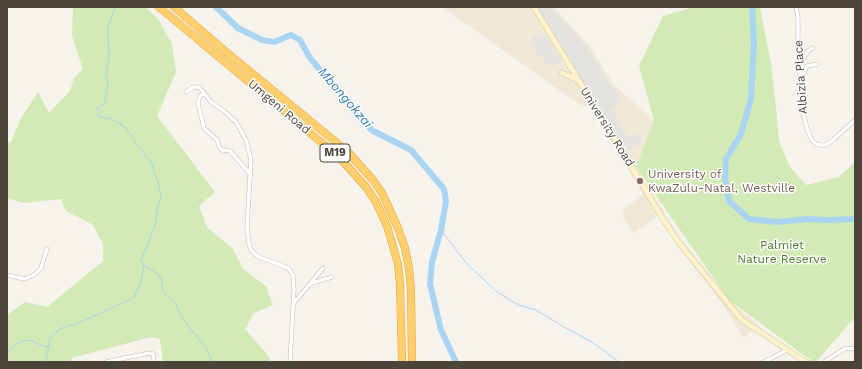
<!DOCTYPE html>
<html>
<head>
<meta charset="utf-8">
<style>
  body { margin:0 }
  #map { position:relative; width:862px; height:369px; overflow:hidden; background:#f6f3ec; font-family:"Work Sans",sans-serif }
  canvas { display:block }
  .frame { position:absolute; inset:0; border:8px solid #4b4439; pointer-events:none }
</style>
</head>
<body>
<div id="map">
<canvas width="862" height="369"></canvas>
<div class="frame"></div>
</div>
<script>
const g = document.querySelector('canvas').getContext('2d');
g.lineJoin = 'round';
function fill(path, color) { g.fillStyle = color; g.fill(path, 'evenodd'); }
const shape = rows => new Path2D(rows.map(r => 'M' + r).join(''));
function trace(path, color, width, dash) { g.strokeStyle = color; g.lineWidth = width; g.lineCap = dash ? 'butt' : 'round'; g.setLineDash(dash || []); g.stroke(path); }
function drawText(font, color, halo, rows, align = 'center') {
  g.font = font + ' "Work Sans",sans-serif'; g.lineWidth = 3; g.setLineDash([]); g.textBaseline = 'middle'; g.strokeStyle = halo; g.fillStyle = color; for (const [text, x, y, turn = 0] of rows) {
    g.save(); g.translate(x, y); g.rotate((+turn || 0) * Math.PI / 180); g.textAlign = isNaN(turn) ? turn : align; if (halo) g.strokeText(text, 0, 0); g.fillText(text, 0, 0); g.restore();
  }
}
fill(shape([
  [442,7,554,7,591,48,613,84,655,122,636,167,679,236,729,300,761,327,752,331,743,338,725,308,677,244,659,215,634,233,623,218,622,211,643,194,591,108,579,104]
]), '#efe8d6');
fill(shape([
  [73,7,146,7,158,19,172,44,176,72,157,116,215,192,199,206,207,227,233,249,243,269,266,286,273,305,254,313,245,329,266,353,271,362,163,362,160,339,151,337,72,358,71,362,7,362,7,315,25,302,47,307,103,261,103,244,93,225,66,211,61,199,24,203,7,198,7,143,11,142,21,118,38,92,49,113,70,91,74,78,83,69,72,36],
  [694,7,760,7,771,63,776,107,779,141,790,167,806,185,839,177,855,162,855,317,816,362,813,362,729,300,636,167,654,121,639,66,663,16]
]), '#d2eab5');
fill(shape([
  [537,7,551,7,589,51,609,84,610,84,622,101,611,109,629,139,639,133,643,140,626,152],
  [543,34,546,36,562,61,556,65,552,66,547,63,534,50,532,38]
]), '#e5e3e0');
trace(shape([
  [115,7,108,28,109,57,106,74,108,81,106,97,105,103,98,108,98,113,100,117,112,119,126,128,137,145,151,162,159,186,161,196,157,210,155,226,141,260,144,265,159,275,162,282,163,292,176,304,180,315,208,351,212,362],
  [441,230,467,264,496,291,518,305,536,310,564,327,592,342,619,362],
  [7,352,16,344,24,340,32,341,40,345,49,347],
  [46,362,50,338,59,329,78,323,125,302,135,296,141,280,144,265]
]), '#a9d4f2', 1);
trace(shape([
  [216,7,238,28,262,40,274,42,291,35,300,40,310,58,346,100,358,117,373,131,411,150,444,189,446,201,441,230,432,262,430,284,441,330,456,362],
  [752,7,754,42,751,99,741,134,726,159,725,178,729,201,749,219,777,222,807,219,827,220,855,219]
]), '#a9d4f2', 6);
const street = shape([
  [796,7,798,17,798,49,803,112,807,129,811,139,816,144,820,145,826,145,833,140,855,120],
  [799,64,808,51,813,48],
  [801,79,807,66,817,64],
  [186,92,193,87,197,87,200,88,211,102,224,111,236,122,246,140,251,160,247,226,249,244,251,250,257,256,288,268,293,275,294,290,290,362],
  [204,94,200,96,198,103,204,128,217,140,220,148,222,150,230,151,251,175],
  [7,275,24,279,34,275,41,268,47,249],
  [312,283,332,277],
  [293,304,323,268],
  [106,362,149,353,153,354,154,362],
  [764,362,787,350],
  [824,362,844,349,855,348]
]);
const secondary = shape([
  [534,7,665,222,680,244,742,320,806,362],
  [562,73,578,80]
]);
const highway = shape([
  [159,7,340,158,366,187,376,202,387,226,398,264,400,284,402,362],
  [174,7,225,51,348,152,373,180,382,193,398,228,405,248,409,268,411,290,412,362]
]);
trace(street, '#c2bbae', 4.5);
trace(secondary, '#d6c79b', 6);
trace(highway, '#e0a43c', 8);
trace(street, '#fff', 3.5);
trace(secondary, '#fff3cd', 5);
trace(highway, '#ffcf6e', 7);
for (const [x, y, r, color] of [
  [640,181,4,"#8d6e63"]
]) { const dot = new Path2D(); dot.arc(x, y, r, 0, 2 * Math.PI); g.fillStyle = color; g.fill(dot); trace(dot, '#fff', 1.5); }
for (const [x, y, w] of [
  [335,153,30]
]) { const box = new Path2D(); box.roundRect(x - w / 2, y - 9, w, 18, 3); g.fillStyle = '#fff'; g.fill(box); trace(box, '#4b4439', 1); }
drawText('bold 11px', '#4b4439', null, [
  ["M19",335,153]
]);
drawText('12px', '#4b4439', '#fff', [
  ["Albizia Place",801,77,-94],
  ["Umgeni Road",279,107,40],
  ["University Road",607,127,58]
]);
drawText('12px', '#785e54', '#fff', [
  ["University of",648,174],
  ["KwaZulu-Natal, Westville",648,188]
], 'left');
drawText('12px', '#4a7f2a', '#fff', [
  ["Palmiet",782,245],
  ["Nature Reserve",782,259]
]);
drawText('italic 13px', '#2e7ab2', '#fff', [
  ["Mbongokzai",345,98,49]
]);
</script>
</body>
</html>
